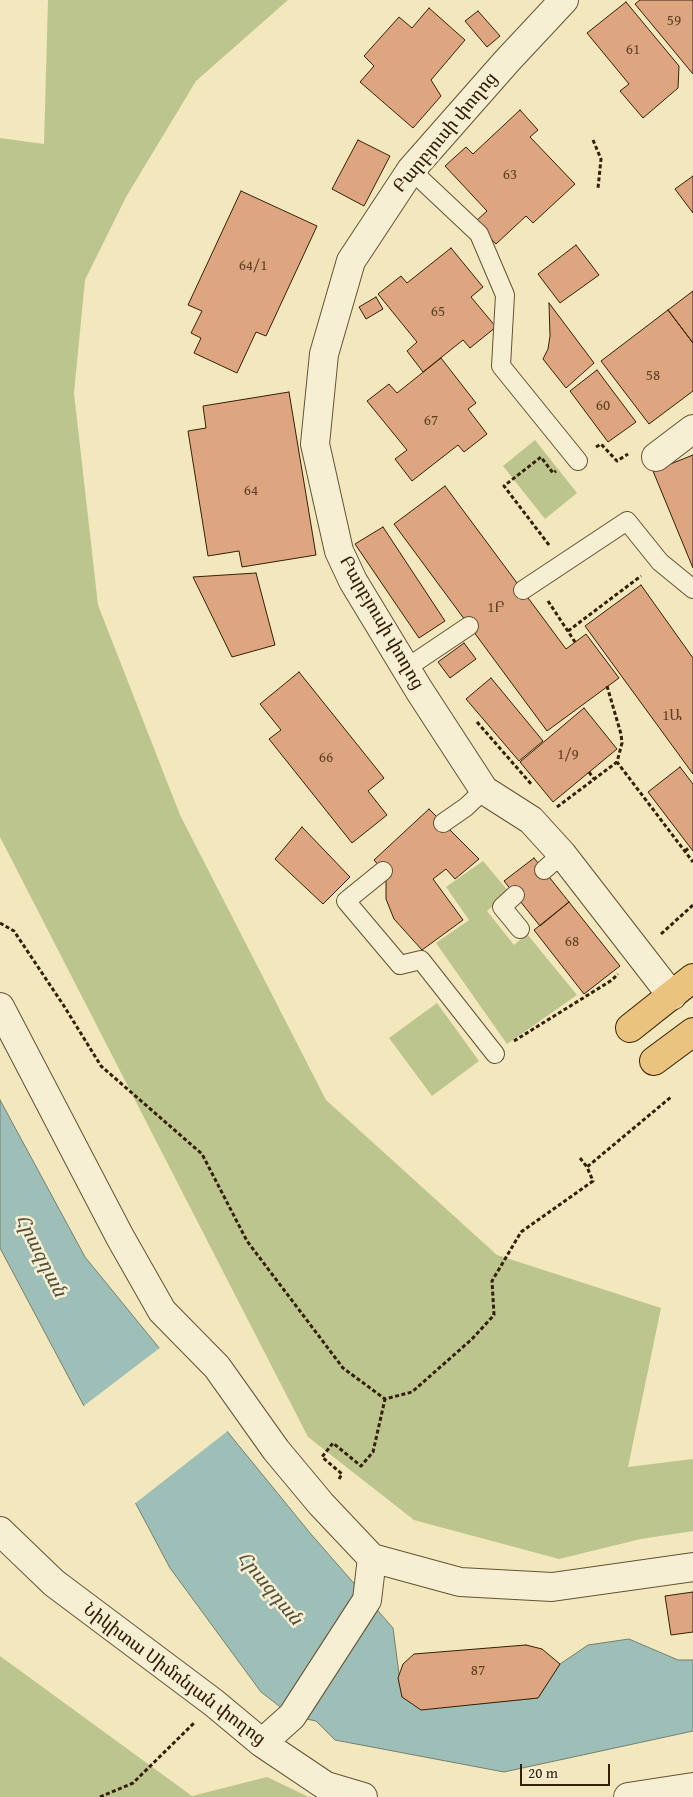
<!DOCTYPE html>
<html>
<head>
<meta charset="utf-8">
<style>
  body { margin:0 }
  #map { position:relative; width:693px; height:1797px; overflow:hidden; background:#f3e7bd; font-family:"Gentium Book Plus",serif }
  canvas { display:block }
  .scale { position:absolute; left:520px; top:1764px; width:90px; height:22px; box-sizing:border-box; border:2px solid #352007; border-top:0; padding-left:6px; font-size:15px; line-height:18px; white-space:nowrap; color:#352007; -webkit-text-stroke:4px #f7efd4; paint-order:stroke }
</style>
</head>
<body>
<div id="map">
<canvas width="693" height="1797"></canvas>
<div class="scale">20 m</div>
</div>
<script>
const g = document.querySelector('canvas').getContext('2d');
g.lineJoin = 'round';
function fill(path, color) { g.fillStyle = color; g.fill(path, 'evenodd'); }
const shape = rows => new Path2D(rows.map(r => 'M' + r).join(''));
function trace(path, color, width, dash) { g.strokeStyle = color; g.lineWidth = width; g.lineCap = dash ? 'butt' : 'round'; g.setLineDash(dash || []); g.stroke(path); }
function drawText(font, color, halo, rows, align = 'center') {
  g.font = font + ' "Gentium Book Plus","Noto Serif Armenian",serif'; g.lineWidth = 5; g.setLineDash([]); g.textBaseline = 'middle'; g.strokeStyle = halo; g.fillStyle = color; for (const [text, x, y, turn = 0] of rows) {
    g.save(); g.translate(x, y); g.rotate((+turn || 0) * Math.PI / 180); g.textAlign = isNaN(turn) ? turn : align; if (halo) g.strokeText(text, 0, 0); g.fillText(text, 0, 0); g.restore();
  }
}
fill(shape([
  [48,0,288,0,196,81,126,197,85,280,74,393,98,605,180,815,326,1100,497,1255,661,1308,628,1467,693,1459,693,1531,641,1539,559,1559,414,1520,308,1437,0,837,0,138,44,144],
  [535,440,577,493,545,519,503,466],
  [483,861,509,892,487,911,514,945,527,934,577,995,507,1044,436,943,469,920,446,887],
  [437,1003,479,1061,432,1096,389,1038],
  [0,1656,192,1796,267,1777,309,1797,0,1797]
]), '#bdc58f');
const water = shape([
  [0,1100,85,1257,310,1533,393,1628,402,1697,422,1709,538,1698,560,1664,588,1645,629,1639,678,1660,693,1660,693,1731,504,1772,335,1740,316,1721,292,1716,261,1692,170,1568,0,1248,0,1100]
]);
fill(water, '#9dbfb7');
trace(water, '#737f71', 1);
fill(shape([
  [161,1347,229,1430,133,1505,81,1408]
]), '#f3e7bd');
const building = shape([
  [640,0,693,0,693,74,635,4,640,0],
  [626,2,679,66,678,88,643,118,620,91,629,84,587,33,626,2],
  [429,8,465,40,431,80,441,96,413,128,360,82,374,66,364,56,399,17,412,28,429,8],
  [478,11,500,36,487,47,465,21,478,11],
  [520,110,538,130,530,137,575,184,533,223,526,216,496,244,475,222,487,211,445,166,466,147,473,154,520,110],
  [358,140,390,156,364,206,332,189,358,140],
  [693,176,693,213,675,189,693,176],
  [241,191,317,226,266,336,256,332,237,373,194,353,201,338,191,333,202,311,188,305,241,191],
  [576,245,599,275,560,303,538,274,576,245],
  [451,248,483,287,471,297,496,327,470,348,463,340,423,372,407,351,417,342,378,294,401,276,407,283,451,248],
  [693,291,693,343,668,310,693,291],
  [376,297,383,309,366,319,359,307,376,297],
  [549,303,594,363,566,388,543,359,548,349,550,336,549,303],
  [668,310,693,343,693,391,649,424,601,361,668,310],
  [441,358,476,403,468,409,487,434,464,452,458,445,412,481,395,459,407,450,367,401,389,384,397,393,441,358],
  [597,370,636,422,608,442,570,391,597,370],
  [289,392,316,555,242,567,239,551,208,556,188,431,206,428,203,406,289,392],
  [693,455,693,568,653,471,693,455],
  [445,486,566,649,586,634,619,678,547,731,394,524,445,486],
  [383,527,445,621,419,638,355,544,383,527],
  [256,573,275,645,232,657,193,577,256,573],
  [641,585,693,658,693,774,585,626,641,585],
  [464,643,476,659,450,678,438,662,464,643],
  [299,672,384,778,368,791,387,815,352,843,269,739,281,730,260,704,299,672],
  [491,678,543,741,519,761,466,699,491,678],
  [584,708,617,749,553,802,520,762,584,708],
  [680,767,693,784,693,851,648,792,680,767],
  [429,809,479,859,455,879,446,869,433,879,463,920,422,950,394,919,386,899,386,874,374,860,429,809],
  [302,827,350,877,323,904,275,859,302,827],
  [534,858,569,902,540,926,504,881,534,858],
  [569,902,620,966,584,994,534,930,569,902],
  [693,1592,693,1632,671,1635,665,1596,693,1592],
  [526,1645,542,1649,560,1664,538,1698,421,1710,402,1697,398,1678,403,1664,414,1654,526,1645]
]);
fill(building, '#dea680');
trace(building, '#352007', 1);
const service = shape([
  [411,170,479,234,505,295,501,366,578,461],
  [523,590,627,521,660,562,693,589],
  [405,669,469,626],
  [443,823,466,807,484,790],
  [544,870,562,854],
  [383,871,346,901,400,965,421,960,495,1054],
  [515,895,502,907,520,929]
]);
const minor = shape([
  [564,0,507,61,411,170,351,261,324,354,315,444,339,551,353,581,419,690,484,790,531,820,562,854,672,996],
  [656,457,693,429]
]);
const tertiary = shape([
  [0,1007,120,1237,162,1311,217,1367,276,1450,321,1504,372,1558],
  [0,1531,54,1583,214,1703,262,1743,326,1786,363,1797],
  [372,1558,460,1582,552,1587,693,1567],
  [262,1743,292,1716,367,1600,372,1558],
  [628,1797,693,1787]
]);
const primary = shape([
  [630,1028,693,978],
  [654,1061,693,1032]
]);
trace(service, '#645234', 20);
trace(minor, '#645234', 30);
trace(tertiary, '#645234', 30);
trace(primary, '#352007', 30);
trace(shape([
  [593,140,601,159,598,188],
  [596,447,601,444,617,461,628,454],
  [549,545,504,486,541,457,553,473,556,471],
  [548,601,575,642],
  [568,631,641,576],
  [607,686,621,734,622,743,617,762,693,862],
  [477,722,532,785],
  [589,772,594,779],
  [557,807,617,762],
  [685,851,690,847],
  [0,923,14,931,64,1006,101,1066,202,1154,247,1241,343,1368,385,1399,412,1392,472,1339,494,1315,492,1281,521,1232,593,1181,587,1167,671,1097],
  [661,934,693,905],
  [514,1041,612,980,618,974],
  [580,1158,587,1167],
  [339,1479,342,1474,322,1457,333,1443,361,1466,373,1452,385,1399],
  [100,1797,133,1783,194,1723]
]), '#352007', 3, [4, 2.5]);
trace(service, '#f7efd4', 18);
trace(minor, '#f7efd4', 28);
trace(tertiary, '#f7efd4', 28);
trace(primary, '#eac47e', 28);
drawText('15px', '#5f4225', null, [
  ["59",674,21],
  ["61",633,50],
  ["63",510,175],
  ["64/1",253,266],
  ["65",438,312],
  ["58",653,376],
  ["60",603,406],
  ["67",431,421],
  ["64",251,491],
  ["1Բ",496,608],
  ["1Ա",672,716],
  ["1/9",568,755],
  ["66",326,758],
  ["68",572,942],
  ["87",478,1671]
]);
drawText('18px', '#352007', '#f7efd4', [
  ["Բարբյուսի փողոց",446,133,-50],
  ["Բարբյուսի փողոց",381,623,60],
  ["Նիկիտա Սիմոնյան փողոց",174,1675,37]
]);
drawText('italic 19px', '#54503c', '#f7efd4', [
  ["Հրազդան",40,1256,63],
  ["Հրազդան",269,1589,50]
]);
</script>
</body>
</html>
